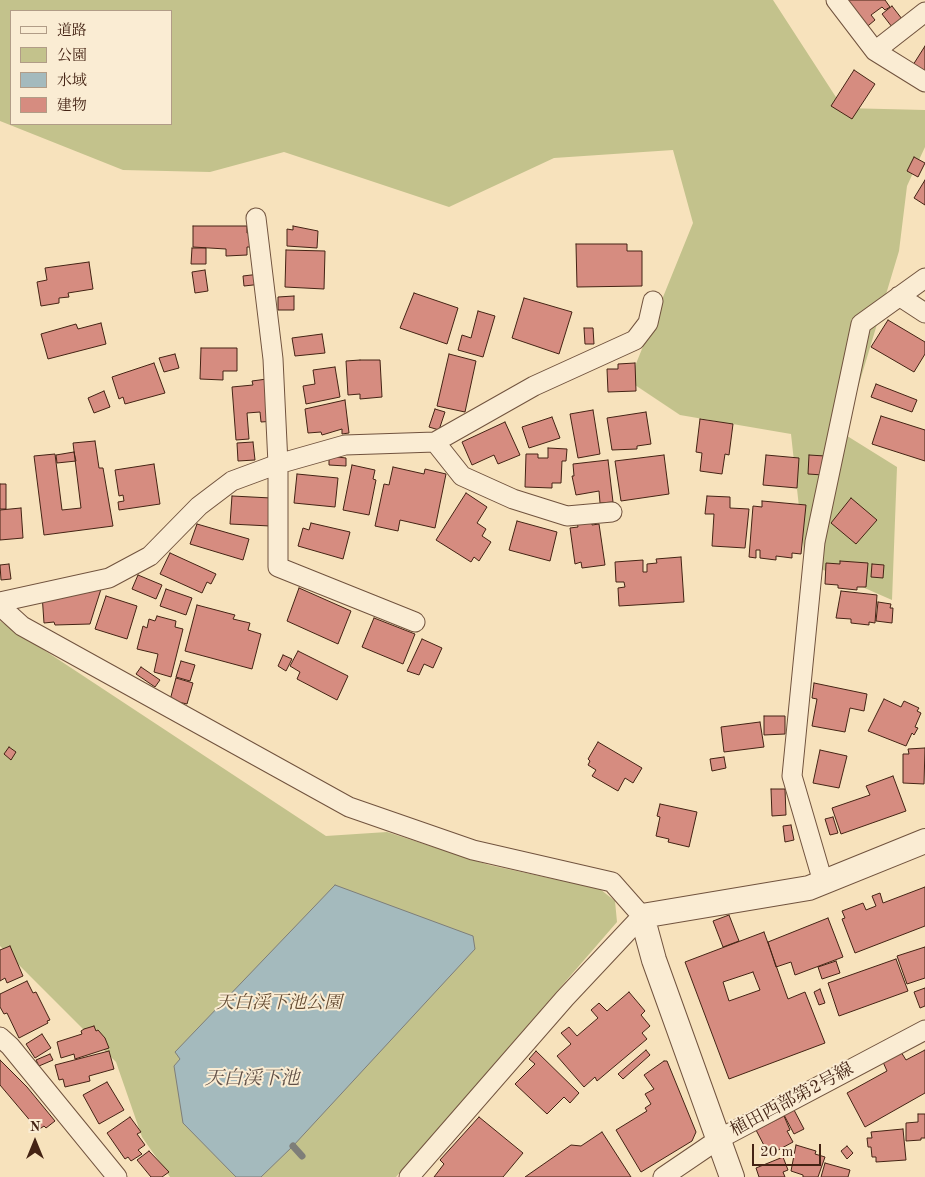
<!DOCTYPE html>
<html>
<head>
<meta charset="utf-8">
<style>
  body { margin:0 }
  #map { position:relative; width:925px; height:1177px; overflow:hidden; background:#f7e2bc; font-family:"Old Standard TT","Noto Serif JP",serif }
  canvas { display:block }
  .legend { position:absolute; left:10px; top:10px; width:162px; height:115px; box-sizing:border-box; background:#faecd3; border:1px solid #b19c87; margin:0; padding:6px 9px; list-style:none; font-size:15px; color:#442314 }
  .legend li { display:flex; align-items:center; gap:10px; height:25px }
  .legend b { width:25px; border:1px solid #b19c87 }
  .north { position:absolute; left:10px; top:1117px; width:50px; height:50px; -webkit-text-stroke:4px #faecd3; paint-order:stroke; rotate:0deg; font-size:14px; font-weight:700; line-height:20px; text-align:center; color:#442314 }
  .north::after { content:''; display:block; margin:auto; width:18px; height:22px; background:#442314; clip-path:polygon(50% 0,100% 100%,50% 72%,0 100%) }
  .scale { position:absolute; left:752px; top:1144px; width:69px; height:22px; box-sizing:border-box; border:2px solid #442314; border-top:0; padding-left:6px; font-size:15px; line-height:18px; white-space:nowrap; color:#442314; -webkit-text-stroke:4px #faecd3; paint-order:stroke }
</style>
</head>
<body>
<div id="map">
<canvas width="925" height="1177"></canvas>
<ul class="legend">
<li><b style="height:6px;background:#faecd3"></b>道路</li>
<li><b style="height:14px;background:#c3c28c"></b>公園</li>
<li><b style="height:14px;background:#a4babd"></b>水域</li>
<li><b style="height:14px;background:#d68c80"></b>建物</li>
</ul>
<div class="north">N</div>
<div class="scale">20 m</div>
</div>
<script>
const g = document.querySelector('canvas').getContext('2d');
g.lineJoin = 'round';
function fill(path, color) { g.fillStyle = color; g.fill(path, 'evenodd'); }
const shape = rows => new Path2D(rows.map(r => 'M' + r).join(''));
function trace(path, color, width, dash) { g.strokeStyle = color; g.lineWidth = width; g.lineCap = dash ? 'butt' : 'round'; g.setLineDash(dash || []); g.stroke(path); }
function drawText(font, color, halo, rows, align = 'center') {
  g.font = font + ' "Old Standard TT","Noto Serif JP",serif'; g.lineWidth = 4; g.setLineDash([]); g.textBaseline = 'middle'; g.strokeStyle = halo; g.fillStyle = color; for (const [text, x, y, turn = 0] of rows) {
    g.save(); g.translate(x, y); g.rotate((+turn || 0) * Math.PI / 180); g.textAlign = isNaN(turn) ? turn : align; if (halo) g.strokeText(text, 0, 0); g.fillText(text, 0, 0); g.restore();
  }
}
fill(shape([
  [0,0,773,0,843,108,925,110,925,147,907,186,899,251,844,434,897,467,892,600,805,562,791,434,680,415,629,381,693,223,673,150,554,158,449,207,284,152,210,172,123,170,0,121],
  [11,11,171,11,171,124,11,124],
  [0,621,326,836,387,832,489,865,600,889,615,901,617,922,396,1177,170,1177,142,1137,116,1062,0,946]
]), '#c3c28c');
const water = shape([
  [335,885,473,936,475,949,293,1146,261,1177,236,1177,183,1123,174,1066,180,1059,175,1052,335,885]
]);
fill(water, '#a4babd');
trace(water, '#7e7e79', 1);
trace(shape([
  [293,1146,302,1156]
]), '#7e7e79', 7);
const building = shape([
  [843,0,885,0,890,7,885,10,882,7,871,15,875,20,863,30,843,0],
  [892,6,902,19,892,27,882,14,892,6],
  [925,46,925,73,913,65,925,46],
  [854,70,875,84,852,119,831,106,854,70],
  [914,157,925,163,918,177,907,171,914,157],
  [925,180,925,205,914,198,925,180],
  [193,226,247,226,247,233,251,233,251,247,247,247,247,255,226,256,226,249,193,247,193,226],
  [293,226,318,231,317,248,287,246,287,229,293,230,293,226],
  [576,244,627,244,627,251,642,251,642,286,577,287,576,244],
  [192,248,206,248,206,264,191,264,192,248],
  [286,250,325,251,324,289,285,287,286,250],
  [89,262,93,289,68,293,69,297,59,298,59,303,41,306,37,282,47,280,45,268,89,262],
  [205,270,208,291,195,293,192,272,205,270],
  [260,274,262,284,244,286,243,276,260,274],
  [414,293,458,308,447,344,400,328,414,293],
  [294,296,294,310,278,310,278,297,294,296],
  [524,298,572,312,559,354,512,338,524,298],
  [478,311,495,316,483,357,458,350,462,335,471,338,478,311],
  [888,320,925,342,925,354,914,372,871,347,888,320],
  [101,323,106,344,48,359,41,334,76,324,78,329,101,323],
  [584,328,593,328,594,344,585,344,584,328],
  [322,334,325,353,295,356,292,338,322,334],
  [201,348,237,348,237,371,223,371,223,380,200,379,201,348],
  [175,354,179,368,164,372,159,358,175,354],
  [449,354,476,361,465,412,437,406,449,354],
  [360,360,380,360,382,397,360,399,360,394,348,395,346,361,360,360],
  [154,363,165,393,125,404,123,397,119,399,112,377,154,363],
  [635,363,636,391,608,392,607,369,618,369,618,364,635,363],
  [335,367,340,397,306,404,303,386,315,384,313,370,335,367],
  [267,379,275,421,261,422,260,412,247,413,249,439,236,440,232,387,253,385,252,381,267,379],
  [876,384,917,400,912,412,871,397,876,384],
  [104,391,110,407,94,413,88,398,104,391],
  [345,400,349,433,342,434,342,429,322,435,321,432,308,433,305,409,345,400],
  [435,409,445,412,439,430,429,427,435,409],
  [593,410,600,454,578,458,570,414,593,410],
  [646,412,651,444,637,446,637,449,612,450,607,418,646,412],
  [881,416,925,430,925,461,872,444,881,416],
  [552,417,560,438,529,448,522,427,552,417],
  [700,419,733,424,729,455,725,454,722,474,700,471,702,453,696,452,700,419],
  [505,422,520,455,498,464,494,455,472,465,462,442,505,422],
  [95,441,99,468,103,468,113,526,44,535,34,456,55,454,62,510,81,508,73,443,95,441],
  [253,442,255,460,238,461,237,443,253,442],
  [548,448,567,449,566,461,562,461,561,483,552,483,552,488,525,487,526,454,538,454,538,458,548,458,548,448],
  [74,452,76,461,57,463,56,455,74,452],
  [664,455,669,494,621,501,615,461,664,455],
  [766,455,799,458,797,488,763,485,766,455],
  [809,455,825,456,823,475,808,474,809,455],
  [329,456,346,458,346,466,329,465,329,456],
  [608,460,613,502,600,503,599,491,576,495,572,476,574,476,573,464,608,460],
  [154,464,160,504,119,510,118,502,124,501,123,495,119,496,115,470,154,464],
  [352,465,375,470,373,479,376,480,369,515,343,510,352,465],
  [393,467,424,474,425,469,446,474,435,528,400,520,398,531,375,526,384,484,389,485,393,467],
  [297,474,338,478,335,507,294,503,297,474],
  [0,484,6,484,6,509,0,509,0,484],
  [466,493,487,507,477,523,486,529,482,536,491,542,479,561,474,557,471,562,436,540,466,493],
  [232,496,271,498,270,526,230,524,232,496],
  [707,496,730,497,730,508,749,509,745,548,712,546,714,514,705,514,707,496],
  [851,498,877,520,856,544,831,523,851,498],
  [762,501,806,505,801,554,792,553,792,558,776,556,776,560,760,558,760,550,756,550,756,558,749,557,753,506,762,507,762,501],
  [21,508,23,538,0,540,0,510,21,508],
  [517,521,557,532,550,561,509,550,517,521],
  [592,521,592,525,599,524,605,565,582,568,581,562,575,564,570,528,578,527,577,523,592,521],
  [311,523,350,532,343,559,298,546,303,528,309,530,311,523],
  [197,524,249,539,243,560,190,544,197,524],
  [170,553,216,574,211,584,207,582,202,593,160,574,170,553],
  [681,557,684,602,619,606,618,588,625,587,624,582,616,582,615,562,643,560,643,572,647,572,647,564,657,563,656,559,681,557],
  [840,561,868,563,866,587,857,587,857,590,838,588,838,585,825,584,826,563,840,564,840,561],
  [9,564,11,579,1,580,0,565,9,564],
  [872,564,884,565,883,578,871,577,872,564],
  [138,575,162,585,156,599,132,589,138,575],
  [102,586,90,624,55,625,54,622,44,623,42,594,102,586],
  [299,588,351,611,338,644,287,621,299,588],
  [166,589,192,598,186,615,160,606,166,589],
  [841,591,877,595,875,623,869,622,869,625,851,623,851,619,836,618,841,591],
  [106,596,137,606,127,639,95,629,106,596],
  [878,602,891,604,890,608,893,608,892,623,876,621,878,602],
  [197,605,235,615,233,619,250,623,248,630,261,634,252,669,185,651,197,605],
  [157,616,176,621,175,627,183,629,171,677,154,672,158,654,137,649,143,626,147,628,149,619,155,621,157,616],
  [374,618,415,634,403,664,362,647,374,618],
  [422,639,442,648,433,668,424,664,419,675,407,671,422,639],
  [298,651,348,676,337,700,297,679,300,672,290,666,298,651],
  [283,655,292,659,286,671,278,666,283,655],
  [181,661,195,665,190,681,176,677,181,661],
  [141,667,160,680,155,687,136,674,141,667],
  [176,678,193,683,187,704,170,700,176,678],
  [814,683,867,694,864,711,850,708,845,732,812,726,817,699,812,698,814,683],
  [884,699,901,707,904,701,919,708,917,711,921,713,915,727,918,728,914,735,912,733,906,746,868,731,884,699],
  [764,716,785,716,785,734,764,735,764,716],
  [760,722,764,747,724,752,721,727,760,722],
  [598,742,642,768,633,783,625,778,618,791,592,776,596,770,588,765,590,761,588,759,598,742],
  [9,747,16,752,11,760,4,754,9,747],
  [925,748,924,784,903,783,903,754,909,754,908,749,925,748],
  [820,750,847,756,839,788,813,783,820,750],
  [724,757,726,768,712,771,710,759,724,757],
  [893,776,906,811,841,834,832,808,870,795,866,786,893,776],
  [771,789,785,789,786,815,772,816,771,789],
  [660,804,697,812,689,847,668,842,669,839,656,836,660,817,657,816,660,804],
  [833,817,838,833,830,835,825,819,833,817],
  [791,825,794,840,785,842,783,826,791,825],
  [925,887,925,926,855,953,842,919,845,918,842,911,863,903,866,910,876,906,872,896,880,893,883,903,925,887],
  [729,915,739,941,723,947,713,921,729,915],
  [828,918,843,957,795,975,791,962,776,967,768,942,828,918],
  [764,932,788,999,805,992,825,1043,729,1079,685,962,764,932],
  [753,972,760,990,729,1001,723,982,753,972],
  [10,946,23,976,7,983,5,978,0,981,0,950,10,946],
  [925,947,925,978,907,984,897,956,925,947],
  [896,959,908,991,839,1016,828,983,896,959],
  [836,961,840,973,822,979,818,967,836,961],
  [27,981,33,993,36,992,50,1020,47,1021,48,1023,19,1038,7,1013,4,1014,0,1007,0,994,27,981],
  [925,988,925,1006,920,1008,914,992,925,988],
  [820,989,825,1003,819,1005,814,992,820,989],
  [629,992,645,1011,641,1015,650,1026,642,1033,647,1039,597,1081,595,1077,584,1087,557,1056,571,1044,561,1033,569,1027,577,1036,598,1018,591,1010,599,1003,607,1011,629,992],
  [94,1026,96,1031,98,1030,105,1038,109,1048,75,1059,74,1054,61,1058,57,1042,82,1034,81,1031,84,1029,94,1026],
  [42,1034,51,1048,35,1058,26,1044,42,1034],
  [646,1050,650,1055,623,1079,618,1074,646,1050],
  [925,1050,925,1093,865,1127,847,1093,887,1071,883,1062,901,1052,906,1060,925,1050],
  [109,1051,114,1069,89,1076,90,1081,65,1087,63,1079,59,1080,55,1065,109,1051],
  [536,1051,579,1093,570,1103,564,1097,547,1114,515,1084,535,1064,529,1059,536,1051],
  [50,1054,53,1060,39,1066,36,1060,50,1054],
  [0,1060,27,1087,55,1121,46,1128,44,1126,38,1130,0,1085,0,1060],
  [664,1061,667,1061,696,1132,692,1141,641,1172,616,1130,647,1111,645,1108,651,1104,645,1094,654,1089,644,1075,664,1061],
  [107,1082,124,1110,99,1124,83,1095,107,1082],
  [794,1110,804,1129,794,1134,784,1115,794,1110],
  [918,1114,925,1114,925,1138,921,1138,921,1140,906,1141,906,1123,918,1122,918,1114],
  [784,1116,790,1130,787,1131,793,1142,769,1155,756,1130,784,1116],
  [130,1117,141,1132,137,1134,145,1145,138,1150,142,1154,131,1161,128,1157,125,1159,107,1133,130,1117],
  [479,1117,523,1153,503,1177,434,1177,444,1164,440,1160,479,1117],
  [903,1129,906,1160,876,1162,876,1157,872,1157,871,1147,868,1147,867,1138,872,1138,871,1132,903,1129],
  [602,1132,631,1177,525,1177,571,1145,581,1146,602,1132],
  [796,1145,816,1151,815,1154,825,1157,818,1177,803,1177,803,1175,791,1171,796,1145],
  [847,1146,853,1153,847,1159,841,1151,847,1146],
  [149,1151,169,1172,162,1177,151,1177,137,1160,149,1151],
  [783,1157,788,1170,783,1172,785,1177,759,1177,756,1168,783,1157],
  [825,1163,850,1170,848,1177,821,1177,825,1163]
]);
fill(building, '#d68c80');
trace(building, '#442314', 1);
const minor = shape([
  [836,0,875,51,925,82],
  [875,51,925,12],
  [256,218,273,359,278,464,278,567,415,622],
  [899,296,925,313],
  [435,442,462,476,513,499,567,516,612,512],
  [0,602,109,578,150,556,199,506,232,481,278,464,345,445,435,442,534,386,635,340,648,323,653,301],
  [0,606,22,626,349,807,473,850,612,882,642,916,565,998,409,1177],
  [823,882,792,776,815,542,861,324,925,278],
  [0,1037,10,1046,117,1177],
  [663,1177,719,1139,925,1030]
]);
const tertiary = shape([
  [732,1177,654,960,642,916,809,888,925,841]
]);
trace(minor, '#71533e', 21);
trace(tertiary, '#71533e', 26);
trace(minor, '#faecd3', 19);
trace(tertiary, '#faecd3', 24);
drawText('italic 18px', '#644b32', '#faecd3', [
  ["天白渓下池公園",279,1003]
]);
drawText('18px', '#442314', '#faecd3', [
  ["植田西部第2号線",792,1100,-28]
]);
drawText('italic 19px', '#615047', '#faecd3', [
  ["天白渓下池",252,1079]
]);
</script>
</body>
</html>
